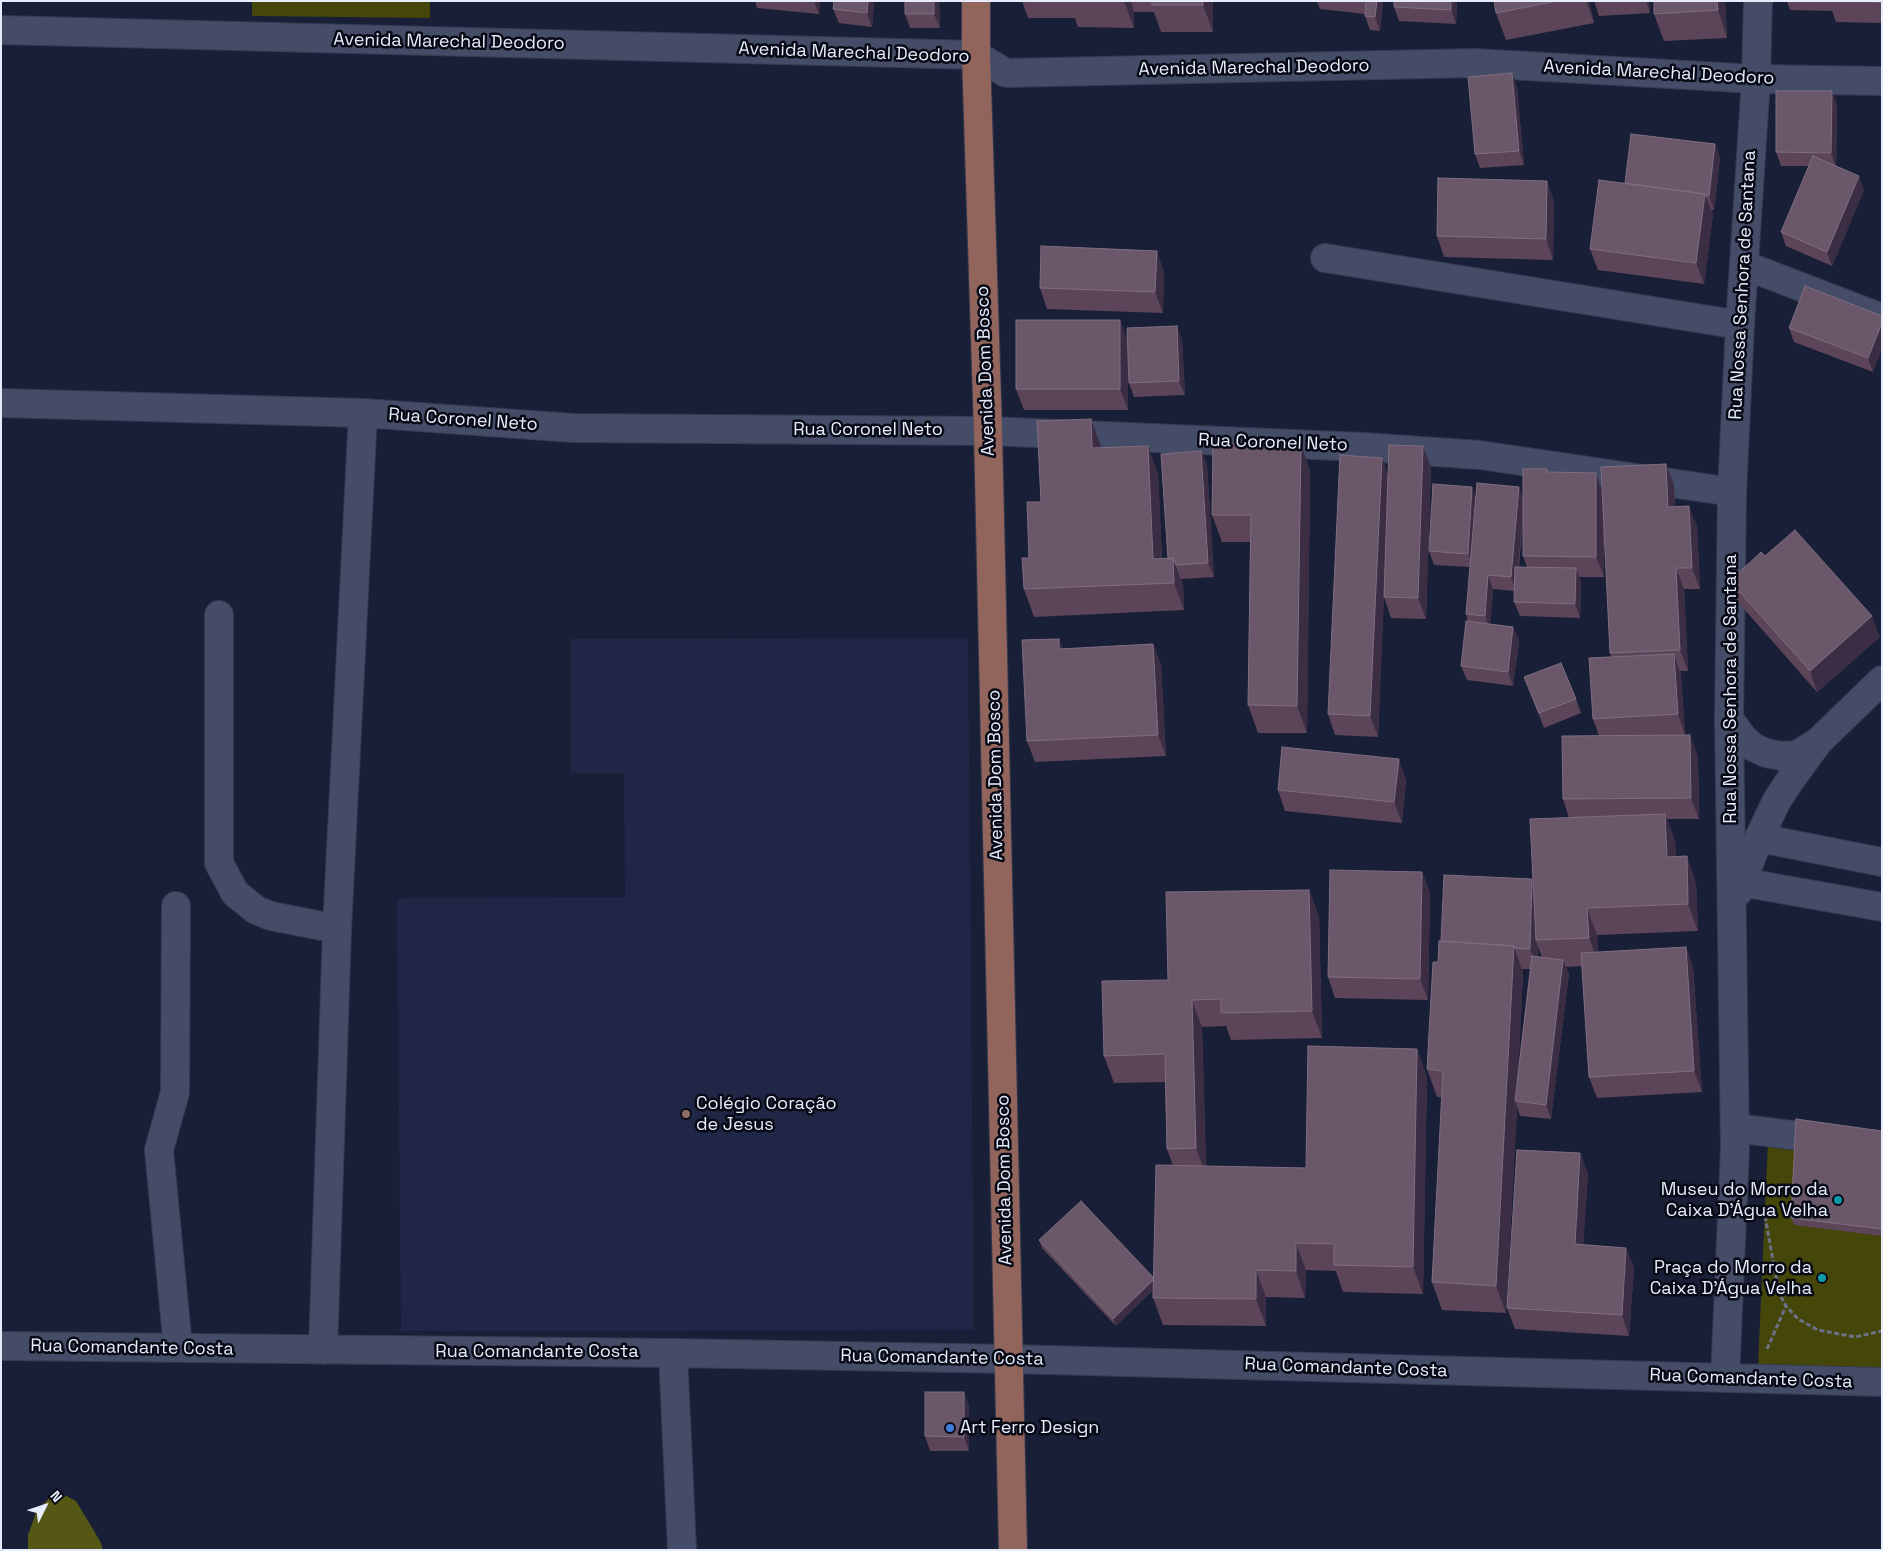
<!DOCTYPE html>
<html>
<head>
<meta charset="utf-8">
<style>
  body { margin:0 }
  #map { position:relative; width:1883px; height:1551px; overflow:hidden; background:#191f37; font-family:"Space Grotesk",sans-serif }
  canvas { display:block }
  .frame { position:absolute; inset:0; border:2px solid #e7ecfd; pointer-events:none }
  .north { position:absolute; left:20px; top:1481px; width:50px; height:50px; -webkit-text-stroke:4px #070a14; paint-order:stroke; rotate:49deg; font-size:14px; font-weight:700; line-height:20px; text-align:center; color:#e7ecfd }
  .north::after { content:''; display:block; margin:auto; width:18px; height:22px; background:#e7ecfd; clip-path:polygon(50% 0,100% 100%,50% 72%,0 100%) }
</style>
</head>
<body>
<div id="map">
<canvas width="1883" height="1551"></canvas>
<div class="frame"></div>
<div class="north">N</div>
</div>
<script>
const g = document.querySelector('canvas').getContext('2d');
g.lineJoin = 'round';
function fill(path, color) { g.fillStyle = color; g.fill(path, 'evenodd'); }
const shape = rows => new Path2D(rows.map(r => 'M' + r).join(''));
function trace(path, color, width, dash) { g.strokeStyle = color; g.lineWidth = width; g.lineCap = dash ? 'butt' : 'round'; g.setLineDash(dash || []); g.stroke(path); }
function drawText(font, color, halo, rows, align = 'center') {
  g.font = font + ' "Space Grotesk",sans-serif'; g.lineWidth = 5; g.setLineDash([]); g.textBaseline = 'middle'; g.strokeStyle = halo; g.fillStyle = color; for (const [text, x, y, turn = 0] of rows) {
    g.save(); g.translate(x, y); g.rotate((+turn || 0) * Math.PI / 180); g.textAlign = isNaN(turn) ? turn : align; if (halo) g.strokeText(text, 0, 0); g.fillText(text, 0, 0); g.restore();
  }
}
fill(shape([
  [968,638,974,1330,401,1331,397,898,625,897,624,773,571,773,570,639]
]), '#202645');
fill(shape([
  [252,1,430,1,430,18,252,16],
  [1882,1137,1882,1370,1758,1366,1768,1141]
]), '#454609');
fill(shape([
  [57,1491,76,1501,100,1541,103,1550,28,1550,28,1535,37,1510]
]), '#555715');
const minor = shape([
  [1,30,976,55,1006,73,1475,63,1756,79,1882,81],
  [1325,258,1740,325],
  [1744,265,1882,318],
  [1,403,363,413,573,428,988,431,1363,447,1480,455,1732,492],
  [219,615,219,863,235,893,256,910,271,916,337,929],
  [1729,719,1743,738,1753,747,1766,753,1781,756,1797,755,1818,742],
  [1759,838,1882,862],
  [1741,882,1882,907],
  [1738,892,1759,838,1776,802,1789,782,1819,741,1882,680],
  [176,906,175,1092,159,1150,178,1348],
  [1735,1128,1832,1140],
  [1,1346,673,1353,1010,1359,1882,1382],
  [323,1350,337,929,363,413],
  [673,1353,682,1550],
  [1725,1378,1735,1148,1729,719,1732,492,1740,325,1756,79,1758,1]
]);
const major = shape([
  [976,1,976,55,988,431,1013,1550]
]);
trace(minor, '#373a4f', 30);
trace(major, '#373a4f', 30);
trace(shape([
  [1765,1216,1779,1293,1786,1306,1798,1319,1818,1330,1855,1337,1882,1331],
  [1767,1349,1786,1306]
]), '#6b7186', 3, [5, 2.5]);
trace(minor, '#444c67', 28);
trace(major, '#91655c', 28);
fill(shape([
  [755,1,820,1,819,14,757,8],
  [874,1,872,27,839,23,833,9],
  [939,1,940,28,910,28,905,14],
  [1022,1,1213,1,1213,32,1161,32,1154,12,1134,12,1134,28,1078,27,1075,18,1028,18],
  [1317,1,1383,1,1380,31,1370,30,1365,16,1365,14,1320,9],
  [1457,1,1456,24,1399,21,1394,7],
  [1494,1,1589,1,1594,23,1506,40,1496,13],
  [1594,1,1649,1,1650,13,1599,16],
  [1654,1,1725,1,1727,38,1664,41,1654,14],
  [1787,1,1882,1,1882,23,1836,22,1832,11,1790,10],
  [1517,87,1524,165,1480,168,1475,154],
  [1832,91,1837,105,1836,166,1864,190,1832,266,1786,246,1781,232,1809,166,1781,166,1776,152],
  [1715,144,1720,158,1714,210,1711,210,1713,214,1704,284,1598,270,1590,249,1625,183],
  [1547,181,1554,202,1553,260,1444,257,1437,236],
  [1164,272,1163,313,1047,309,1040,288],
  [1882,316,1873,372,1794,342,1789,328],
  [1120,320,1128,410,1024,410,1016,389],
  [1177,326,1182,340,1185,395,1134,397,1129,383],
  [1091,419,1101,448,1158,473,1162,559,1168,559,1201,451,1207,465,1214,577,1181,579,1183,586,1184,610,1034,617,1024,589,1041,502],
  [1423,446,1431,467,1426,619,1391,618,1384,597,1384,590,1378,737,1335,735,1328,714,1382,458,1388,476],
  [1310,471,1307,733,1258,733,1248,705,1250,542,1222,542,1212,515],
  [1548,472,1602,489,1674,485,1675,506,1697,526,1700,589,1684,589,1688,671,1680,671,1681,675,1685,735,1698,756,1699,819,1667,819,1675,841,1676,857,1687,856,1696,884,1698,931,1597,935,1598,952,1686,947,1693,967,1702,1092,1597,1098,1589,1077,1582,966,1566,967,1569,974,1551,1119,1520,1116,1517,1107,1506,1313,1442,1310,1432,1282,1442,1097,1437,1097,1427,1069,1438,962,1441,941,1533,883,1569,818,1563,799,1599,736,1593,719,1611,657,1610,653,1604,528,1604,577,1579,577,1581,582,1580,618,1520,616,1514,602,1515,591,1493,589,1490,624,1513,627,1519,641,1513,686,1467,680,1461,666,1468,622,1466,614,1470,567,1434,565,1429,551,1476,497,1523,497],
  [1523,517,1523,556,1527,567,1519,567],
  [1538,947,1542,957,1538,957],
  [1522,969,1530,969,1518,1069,1523,973],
  [1765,556,1880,637,1817,692,1737,601,1730,581],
  [1059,639,1063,649,1153,644,1161,665,1166,756,1035,762,1027,741],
  [1524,677,1576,699,1581,713,1544,728],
  [1406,780,1402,823,1285,811,1278,790],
  [1422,872,1430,893,1428,1000,1335,998,1328,977],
  [1309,890,1319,917,1322,1038,1231,1040,1226,1026,1202,1027,1206,1166,1306,1168,1427,1076,1423,1294,1343,1292,1336,1271,1306,1270,1305,1298,1266,1297,1266,1326,1163,1325,1153,1298,1153,1290,1116,1326,1042,1248,1039,1240,1153,1277,1173,1166,1167,1149,1165,1082,1114,1083,1104,1056,1168,980],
  [1882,1131,1882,1236,1794,1225,1791,1218],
  [1580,1153,1588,1174,1583,1245,1626,1248,1634,1268,1629,1336,1515,1329,1507,1308],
  [969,1406,969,1451,930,1451,925,1436]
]), '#5c4558');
fill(shape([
  [814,1,820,1,819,14],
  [868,1,874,1,872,27,867,13],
  [934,1,939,1,940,28,934,14],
  [1124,1,1131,1,1134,12,1134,28],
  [1203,1,1213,1,1213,32,1203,5],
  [1377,1,1383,1,1380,31,1375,17],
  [1451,1,1457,1,1456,24,1451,10],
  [1586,1,1589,1,1594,23],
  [1646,1,1649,1,1650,13],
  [1717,1,1725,1,1727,38,1718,10],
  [1512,73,1517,87,1524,165,1519,151],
  [1832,91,1837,105,1836,167,1831,153],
  [1715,144,1720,158,1714,210,1709,196],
  [1859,176,1864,190,1832,266,1827,252],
  [1547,181,1554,202,1553,260,1546,239],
  [1705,194,1713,214,1704,284,1696,263],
  [1157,251,1164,272,1163,313,1155,292],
  [1120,320,1128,341,1128,410,1120,389],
  [1882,323,1882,350,1873,372,1868,358],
  [1177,326,1182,340,1185,395,1179,381],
  [1091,419,1101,446,1102,475,1092,448],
  [1301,444,1310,471,1307,733,1297,706],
  [1148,446,1158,473,1163,584,1153,559],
  [1423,446,1431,467,1426,619,1418,598],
  [1201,451,1207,465,1214,577,1208,563],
  [1382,458,1389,479,1378,737,1370,716],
  [1666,464,1674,485,1676,528,1668,507],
  [1596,473,1603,493,1604,577,1596,557],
  [1472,487,1477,501,1473,568,1468,554],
  [1519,487,1524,501,1516,591,1511,577],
  [1689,506,1697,526,1700,589,1692,568],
  [1173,558,1183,586,1184,610,1174,583],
  [1576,568,1581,582,1580,618,1575,604],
  [1676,568,1684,589,1688,671,1680,650],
  [1488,575,1493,589,1490,630,1485,616],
  [1872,616,1880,637,1817,692,1810,671],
  [1513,627,1519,641,1513,686,1508,672],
  [1059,639,1067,659,1059,649],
  [1153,644,1161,665,1166,756,1158,735],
  [1674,654,1681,675,1685,735,1678,714],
  [1690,735,1698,756,1699,819,1691,798],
  [1399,759,1406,780,1402,823,1394,802],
  [1665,814,1675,841,1677,884,1667,857],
  [1687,856,1696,884,1698,931,1688,904],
  [1422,872,1430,893,1428,1000,1420,979],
  [1532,879,1539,899,1536,940,1538,947,1538,969,1530,949],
  [1309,890,1319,917,1322,1038,1312,1011],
  [1587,908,1597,935,1599,965,1589,938],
  [1514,946,1523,973,1517,1102,1515,1101,1517,1107,1506,1313,1496,1286],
  [1686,947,1693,967,1702,1092,1694,1071],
  [1563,960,1569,974,1551,1119,1546,1105],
  [1192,1000,1202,1027,1206,1175,1196,1148],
  [1417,1049,1427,1076,1423,1294,1413,1267],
  [1580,1153,1588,1174,1582,1265,1575,1244],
  [1296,1243,1306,1270,1305,1298,1296,1271],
  [1626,1248,1634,1268,1629,1336,1622,1315],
  [1256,1270,1266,1297,1266,1326,1256,1299],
  [1155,1279,1158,1286,1116,1326,1113,1319],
  [964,1392,969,1406,969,1451,964,1437]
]), '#3b2e44');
const building = shape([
  [834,1,868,1,867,13,833,9,834,1],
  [905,1,934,1,934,14,905,14,905,1],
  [1152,1,1203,1,1203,5,1152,5,1152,1],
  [1366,1,1377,1,1375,17,1365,16,1366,1],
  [1394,1,1451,1,1451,10,1394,7,1394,1],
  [1494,1,1557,1,1496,13,1494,1],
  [1654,1,1717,1,1718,10,1654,14,1654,1],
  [1829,1,1882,1,1882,2,1829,1],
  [1512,73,1519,151,1475,154,1468,77,1512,73],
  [1776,91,1832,91,1831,153,1776,152,1776,91],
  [1631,134,1715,144,1709,196,1706,196,1705,194,1625,183,1631,134],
  [1813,156,1859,176,1827,252,1781,232,1813,156],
  [1438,178,1547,181,1546,239,1437,236,1438,178],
  [1599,180,1705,194,1696,263,1590,249,1599,180],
  [1041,246,1157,251,1155,292,1040,288,1041,246],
  [1805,286,1882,316,1882,323,1868,358,1789,328,1805,286],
  [1016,320,1120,320,1120,389,1016,389,1016,320],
  [1177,326,1179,381,1129,383,1127,328,1177,326],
  [1091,419,1092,448,1148,446,1153,559,1173,558,1174,583,1024,589,1022,558,1029,558,1027,502,1041,502,1037,421,1091,419],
  [1213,443,1301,444,1297,706,1248,705,1251,515,1212,515,1213,443],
  [1389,445,1423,446,1418,598,1384,597,1389,445],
  [1201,451,1208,563,1176,565,1173,558,1168,559,1161,454,1201,451],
  [1340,455,1382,458,1370,716,1328,714,1340,455],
  [1666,464,1668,507,1689,506,1692,568,1676,568,1680,650,1610,653,1601,467,1666,464],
  [1523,469,1547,469,1547,472,1596,473,1596,557,1523,556,1523,469],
  [1477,483,1519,487,1511,577,1488,575,1485,616,1466,614,1477,483],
  [1433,484,1472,487,1468,554,1429,551,1433,484],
  [1795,530,1872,616,1810,671,1730,581,1761,552,1765,556,1795,530],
  [1515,567,1576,568,1575,604,1514,602,1515,567],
  [1466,621,1513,627,1508,672,1461,666,1466,621],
  [1059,639,1059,649,1153,644,1158,735,1027,741,1022,640,1059,639],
  [1674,654,1678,714,1593,719,1589,658,1674,654],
  [1561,663,1576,699,1539,713,1524,677,1561,663],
  [1690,735,1691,798,1563,799,1562,736,1690,735],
  [1282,747,1399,759,1394,802,1278,790,1282,747],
  [1665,814,1667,857,1687,856,1688,904,1587,908,1589,938,1536,940,1530,819,1665,814],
  [1330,870,1422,872,1420,979,1328,977,1330,870],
  [1444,875,1532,879,1530,949,1514,948,1514,946,1441,941,1444,875],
  [1309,890,1312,1011,1221,1013,1221,999,1192,1000,1196,1148,1167,1149,1165,1054,1104,1056,1102,981,1168,980,1166,892,1309,890],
  [1439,941,1514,946,1496,1286,1432,1282,1443,1071,1427,1069,1433,962,1438,962,1439,941],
  [1686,947,1694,1071,1589,1077,1581,953,1686,947],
  [1532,956,1563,960,1546,1105,1515,1101,1532,956],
  [1308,1046,1417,1049,1413,1267,1334,1265,1334,1244,1296,1243,1296,1271,1256,1270,1256,1299,1153,1298,1156,1165,1306,1168,1308,1046],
  [1796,1119,1882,1131,1882,1229,1791,1218,1796,1119],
  [1517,1150,1580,1153,1575,1244,1626,1248,1622,1315,1507,1308,1517,1150],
  [1081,1201,1153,1277,1153,1280,1113,1319,1039,1240,1081,1201],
  [925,1392,964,1392,964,1437,925,1436,925,1392]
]);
fill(building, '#6a576a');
trace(building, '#7e6e81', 1);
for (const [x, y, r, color] of [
  [686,1114,5,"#8d6e63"],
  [1838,1200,5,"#0f9aa8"],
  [1822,1278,5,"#0f9aa8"],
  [950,1428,5,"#3f7fe0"]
]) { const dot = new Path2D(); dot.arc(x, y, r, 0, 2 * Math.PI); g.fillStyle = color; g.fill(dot); trace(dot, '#070a14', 2); }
drawText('18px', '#e7ecfd', '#070a14', [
  ["Avenida Marechal Deodoro",449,42,1],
  ["Avenida Marechal Deodoro",854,53,2],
  ["Avenida Marechal Deodoro",1254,68,-1],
  ["Avenida Marechal Deodoro",1659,73,3],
  ["Rua Nossa Senhora de Santana",1743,285,-87],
  ["Avenida Dom Bosco",986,371,-92],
  ["Rua Coronel Neto",463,420,4],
  ["Rua Coronel Neto",868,430],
  ["Rua Coronel Neto",1273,443,2],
  ["Rua Nossa Senhora de Santana",1731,689,-90],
  ["Avenida Dom Bosco",996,775,-91],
  ["Avenida Dom Bosco",1005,1180,-91],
  ["Rua Comandante Costa",132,1348,1],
  ["Rua Comandante Costa",537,1352],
  ["Rua Comandante Costa",942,1358,1],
  ["Rua Comandante Costa",1346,1368,2],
  ["Rua Comandante Costa",1751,1379,2]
]);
drawText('18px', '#e7ecfd', '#070a14', [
  ["Colégio Coração",696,1104],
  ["de Jesus",696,1125],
  ["Museu do Morro da",1828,1190,"right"],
  ["Caixa D'Água Velha",1828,1211,"right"],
  ["Praça do Morro da",1812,1268,"right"],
  ["Caixa D'Água Velha",1812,1289,"right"],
  ["Art Ferro Design",960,1428]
], 'left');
</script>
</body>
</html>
